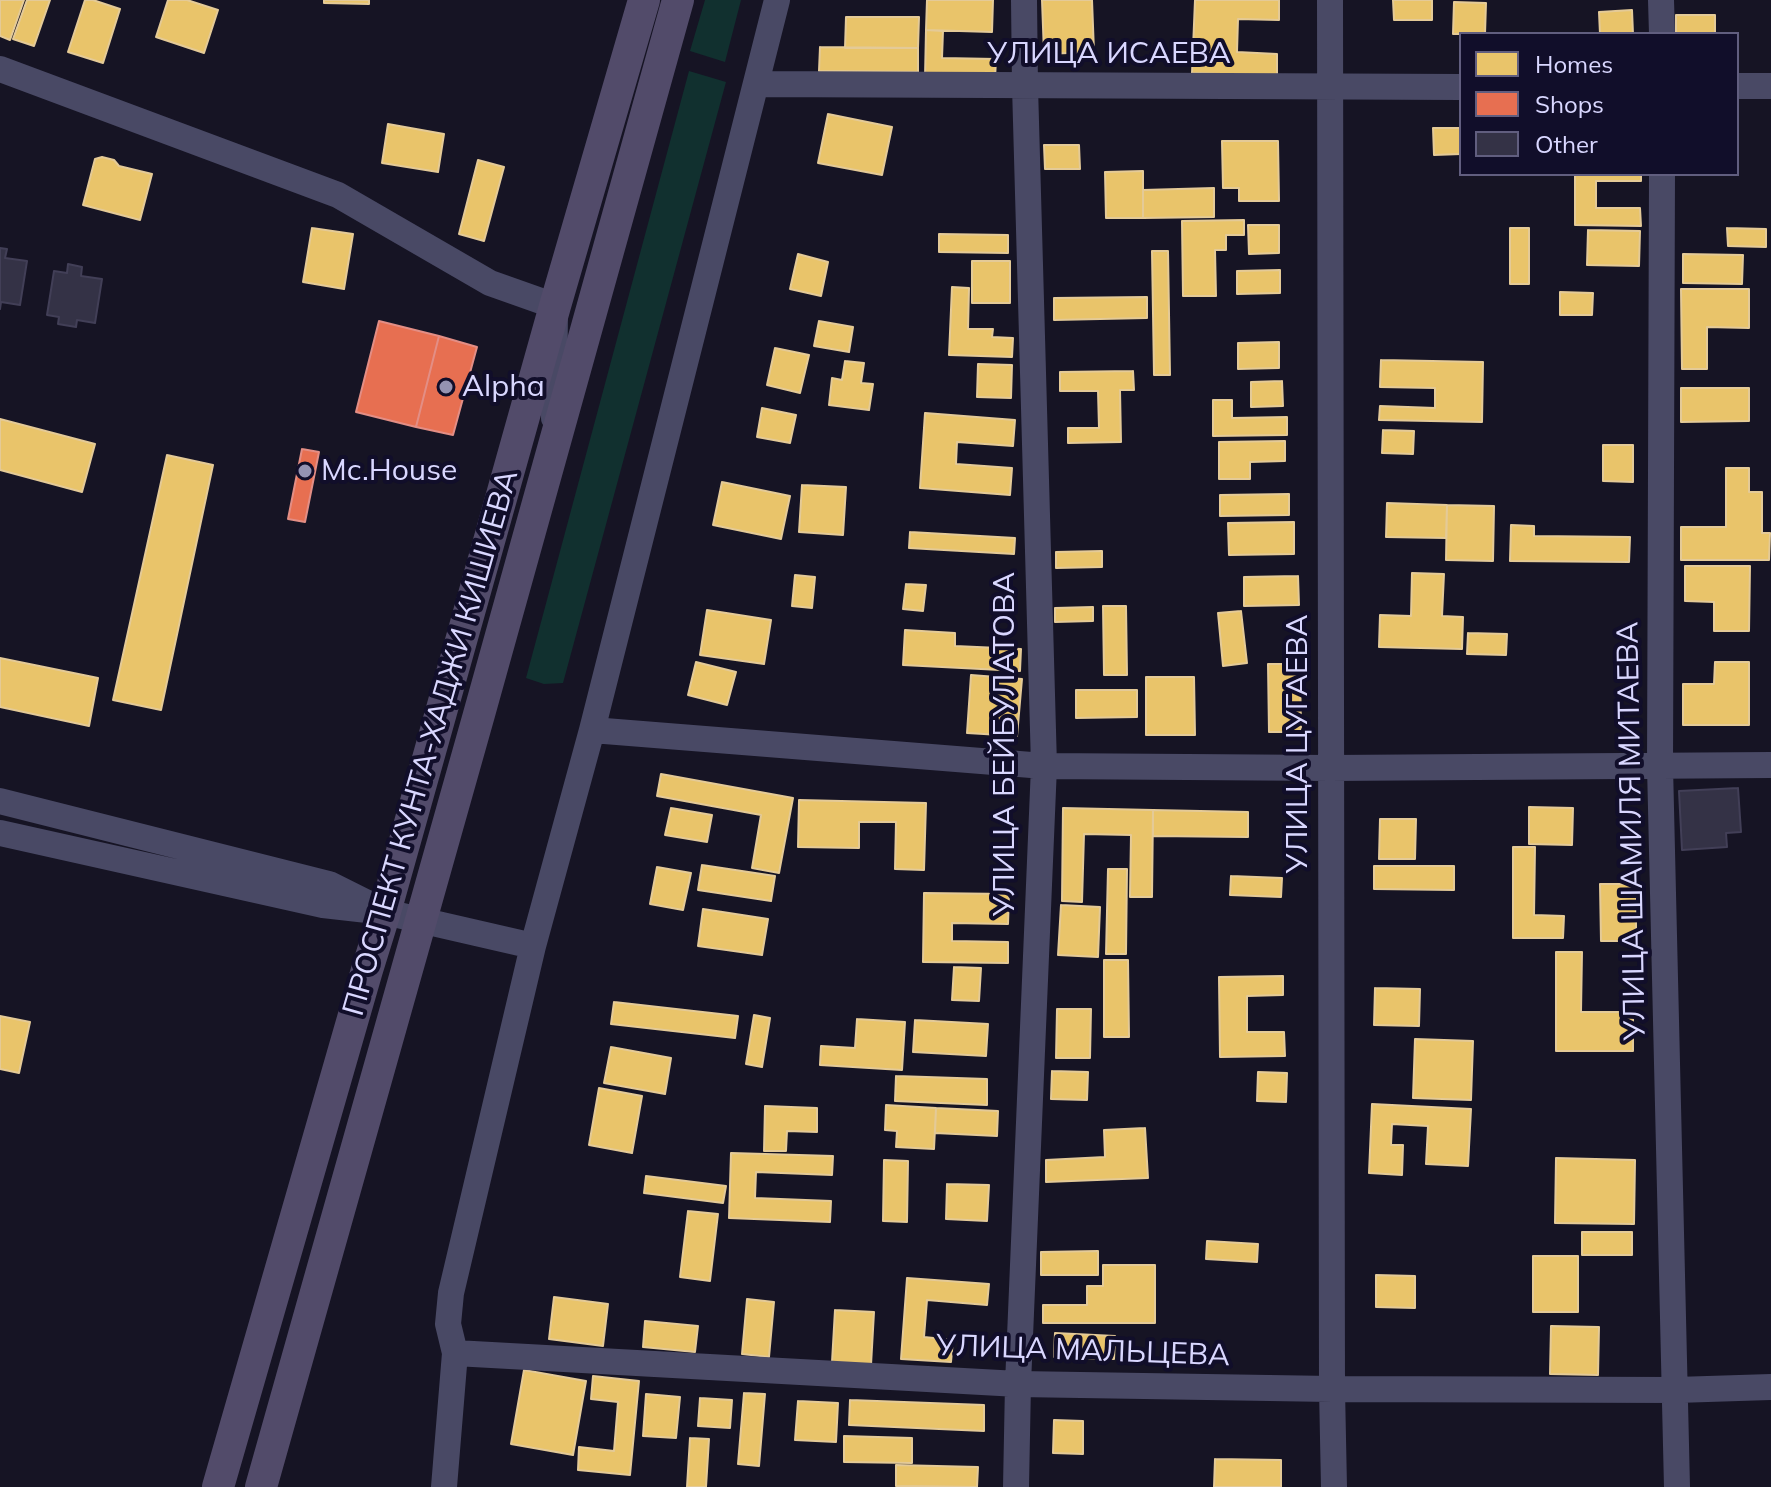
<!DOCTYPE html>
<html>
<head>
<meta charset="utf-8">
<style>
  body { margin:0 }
  #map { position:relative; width:1771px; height:1487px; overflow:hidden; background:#161424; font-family:Mulish,sans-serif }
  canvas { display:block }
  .legend { position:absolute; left:1459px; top:32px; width:280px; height:144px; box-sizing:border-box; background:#110e2a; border:2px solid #615e7f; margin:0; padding:10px 14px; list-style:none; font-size:24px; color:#d9d7ff }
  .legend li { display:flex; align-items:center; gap:16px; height:40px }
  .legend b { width:40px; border:2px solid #615e7f }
</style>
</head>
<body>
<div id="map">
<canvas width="1771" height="1487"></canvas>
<ul class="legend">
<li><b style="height:22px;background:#e9c46a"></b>Homes</li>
<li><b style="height:22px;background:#e76f51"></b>Shops</li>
<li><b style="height:22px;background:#343246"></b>Other</li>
</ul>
</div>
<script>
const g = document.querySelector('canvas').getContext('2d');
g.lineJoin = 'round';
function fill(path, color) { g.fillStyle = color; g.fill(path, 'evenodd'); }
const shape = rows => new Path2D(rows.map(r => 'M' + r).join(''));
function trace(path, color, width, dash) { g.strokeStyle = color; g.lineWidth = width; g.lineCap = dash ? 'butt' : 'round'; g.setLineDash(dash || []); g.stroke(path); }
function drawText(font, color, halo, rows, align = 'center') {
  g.font = font + ' Mulish,sans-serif'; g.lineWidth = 8; g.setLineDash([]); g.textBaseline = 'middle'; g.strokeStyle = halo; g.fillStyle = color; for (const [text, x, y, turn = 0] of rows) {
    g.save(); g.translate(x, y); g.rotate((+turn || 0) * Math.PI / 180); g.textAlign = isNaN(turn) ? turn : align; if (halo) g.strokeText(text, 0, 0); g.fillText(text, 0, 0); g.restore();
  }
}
fill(shape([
  [705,0,741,0,725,62,690,51],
  [689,71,726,82,563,683,544,684,526,678]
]), '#11302f');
const homes = shape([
  [0,0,24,0,10,40,0,36,0,0],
  [27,0,50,0,34,46,13,39,27,0],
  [85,0,93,0,120,9,103,63,68,52,85,0],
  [168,0,187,0,218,10,204,53,156,37,168,0],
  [324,0,369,0,369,4,324,3,324,0],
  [927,0,993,0,992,32,926,30,927,0],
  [1042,0,1092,0,1094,52,1044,54,1042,0],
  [1195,0,1279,0,1279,20,1238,19,1237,52,1277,54,1277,76,1192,73,1195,0],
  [1393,0,1432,0,1432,20,1394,20,1393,0],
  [1454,2,1486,3,1485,34,1453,34,1454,2],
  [1632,10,1633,34,1600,34,1599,12,1632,10],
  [1676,15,1715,15,1715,34,1676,34,1676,15],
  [846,17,919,17,918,48,845,48,846,17],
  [926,30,943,31,942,58,996,59,995,79,925,77,926,30],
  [820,47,918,48,918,72,819,71,820,47],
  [828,114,892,127,882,175,818,163,828,114],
  [388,124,444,134,438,172,382,163,388,124],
  [1433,128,1461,128,1461,154,1434,155,1433,128],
  [1222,141,1278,141,1279,201,1239,201,1239,188,1223,188,1222,141],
  [1044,145,1079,145,1080,169,1045,169,1044,145],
  [102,157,114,160,119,166,152,174,140,220,83,205,95,159,102,157],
  [478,160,504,167,484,241,459,234,478,160],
  [1143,171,1143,218,1106,218,1105,172,1143,171],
  [1575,174,1641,174,1641,181,1596,181,1596,208,1640,208,1641,226,1575,225,1575,174],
  [1214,188,1214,217,1143,218,1143,190,1214,188],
  [1244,220,1244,235,1226,235,1226,250,1215,250,1216,296,1183,296,1182,221,1244,220],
  [1248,225,1279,225,1279,253,1249,254,1248,225],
  [312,228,353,234,344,289,303,282,312,228],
  [1510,228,1529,228,1529,284,1510,284,1510,228],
  [1727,228,1766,229,1766,247,1728,246,1727,228],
  [1588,230,1640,231,1639,266,1587,265,1588,230],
  [939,234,1008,235,1008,253,939,252,939,234],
  [1152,251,1168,251,1170,375,1154,375,1152,251],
  [798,254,828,262,821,296,790,289,798,254],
  [1683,254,1743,255,1742,284,1683,283,1683,254],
  [972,261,1010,261,1010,303,972,303,972,261],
  [1280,270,1280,293,1237,294,1237,271,1280,270],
  [952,287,969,288,968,329,993,329,992,337,1013,338,1012,357,949,355,952,287],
  [1681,289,1749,289,1749,328,1707,327,1707,369,1682,369,1681,289],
  [1560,292,1593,293,1592,315,1560,315,1560,292],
  [1147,297,1147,318,1054,320,1054,298,1147,297],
  [819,321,853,327,849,352,814,346,819,321],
  [1279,342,1279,368,1238,369,1238,343,1279,342],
  [775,348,809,355,800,393,767,385,775,348],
  [1381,360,1483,362,1482,422,1379,420,1380,406,1435,408,1435,388,1380,387,1381,360],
  [845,361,864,363,861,383,873,384,869,410,829,405,832,378,842,380,845,361],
  [978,364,1012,365,1011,398,977,397,978,364],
  [1133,371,1134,390,1120,390,1121,442,1068,443,1068,428,1099,428,1098,391,1060,391,1060,372,1133,371],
  [1282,381,1283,406,1251,407,1251,382,1282,381],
  [1681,388,1749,388,1749,421,1681,422,1681,388],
  [1213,400,1232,400,1232,418,1287,417,1287,435,1213,436,1213,400],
  [762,408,796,415,790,443,757,437,762,408],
  [925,413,1015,420,1013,446,957,442,956,464,1012,468,1010,495,920,488,925,413],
  [0,419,95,444,82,492,0,470,0,419],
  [1383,430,1414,431,1413,454,1382,453,1383,430],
  [1285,441,1285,461,1250,462,1250,479,1219,479,1219,442,1285,441],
  [1603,445,1633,445,1633,482,1603,481,1603,445],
  [167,455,213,465,161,710,113,700,167,455],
  [1726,468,1749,468,1749,492,1762,492,1762,533,1770,533,1769,560,1681,560,1681,527,1726,527,1726,468],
  [722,482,790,496,781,539,713,525,722,482],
  [802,485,846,487,843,535,799,532,802,485],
  [1289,494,1289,515,1220,516,1220,495,1289,494],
  [1387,503,1447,505,1446,538,1386,537,1387,503],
  [1447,505,1494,506,1493,561,1446,560,1447,505],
  [1294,522,1294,554,1229,555,1228,523,1294,522],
  [1511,525,1534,526,1534,536,1630,537,1629,562,1510,561,1511,525],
  [910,532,1015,538,1014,554,909,548,910,532],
  [1102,551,1102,567,1056,568,1056,552,1102,551],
  [1685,566,1750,566,1749,631,1714,631,1714,602,1685,601,1685,566],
  [1412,573,1444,574,1442,616,1463,617,1462,649,1379,647,1380,615,1411,616,1412,573],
  [795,575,815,577,812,608,792,606,795,575],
  [1298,576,1299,605,1244,606,1244,577,1298,576],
  [906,584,926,585,923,611,903,609,906,584],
  [1103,606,1126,606,1127,675,1104,675,1103,606],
  [1093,607,1093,621,1055,622,1055,608,1093,607],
  [707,610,771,620,764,664,700,655,707,610],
  [1241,611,1247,663,1223,666,1218,613,1241,611],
  [905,630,955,633,955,646,1021,649,1020,671,903,665,905,630],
  [1468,633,1507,634,1506,655,1467,654,1468,633],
  [0,658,98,678,89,726,0,707,0,658],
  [696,662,736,672,727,705,688,695,696,662],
  [1715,662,1749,662,1749,725,1683,725,1683,684,1714,684,1715,662],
  [1268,664,1300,664,1301,732,1269,732,1268,664],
  [971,675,1022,679,1017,736,967,733,971,675],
  [1146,677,1194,677,1195,735,1146,735,1146,677],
  [1076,690,1137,690,1137,717,1076,718,1076,690],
  [661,774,793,798,779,873,752,868,761,815,657,796,661,774],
  [799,800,926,803,924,870,895,869,896,822,859,822,859,848,798,847,799,800],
  [1529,807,1573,808,1572,845,1529,844,1529,807],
  [671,808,712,815,707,842,665,835,671,808],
  [1063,808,1153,810,1152,897,1130,897,1131,835,1084,834,1082,902,1062,901,1063,808],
  [1153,810,1248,812,1248,837,1153,836,1153,810],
  [1380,819,1416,819,1415,859,1379,859,1380,819],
  [1513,847,1535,847,1534,915,1564,916,1563,938,1513,938,1513,847],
  [702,865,775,876,771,901,698,890,702,865],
  [1374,866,1454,866,1454,890,1374,889,1374,866],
  [657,867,691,873,683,910,650,904,657,867],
  [1108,869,1127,869,1126,954,1106,954,1108,869],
  [1231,876,1282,878,1281,897,1230,895,1231,876],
  [1600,884,1636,884,1636,941,1601,941,1600,884],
  [924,893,1009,894,1008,924,952,923,952,941,1008,942,1008,963,923,962,924,893],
  [1061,905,1100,907,1098,957,1058,955,1061,905],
  [703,909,768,919,762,955,698,946,703,909],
  [1556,952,1582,952,1581,1012,1633,1012,1633,1051,1556,1051,1556,952],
  [1104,960,1128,960,1129,1037,1104,1037,1104,960],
  [954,967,981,968,979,1001,952,1000,954,967],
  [1283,976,1283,995,1247,996,1247,1032,1284,1032,1285,1056,1220,1057,1219,977,1283,976],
  [1375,988,1420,989,1419,1026,1374,1025,1375,988],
  [614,1002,738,1016,735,1038,611,1024,614,1002],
  [1057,1009,1091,1009,1090,1058,1056,1058,1057,1009],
  [754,1015,770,1018,762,1067,746,1064,754,1015],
  [0,1016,30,1022,19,1073,0,1069,0,1016],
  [857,1019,905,1022,902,1070,820,1065,821,1046,855,1048,857,1019],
  [915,1020,988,1024,986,1056,913,1052,915,1020],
  [1415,1039,1473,1041,1471,1100,1413,1098,1415,1039],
  [611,1047,671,1058,665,1094,604,1083,611,1047],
  [1052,1071,1088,1072,1087,1100,1051,1099,1052,1071],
  [1258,1072,1287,1073,1286,1102,1257,1101,1258,1072],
  [896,1076,987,1079,987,1105,895,1101,896,1076],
  [599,1088,642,1096,632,1153,589,1145,599,1088],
  [1372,1104,1471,1109,1468,1166,1426,1164,1428,1126,1392,1124,1391,1145,1403,1145,1402,1175,1369,1173,1372,1104],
  [886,1105,936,1108,934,1149,896,1147,897,1131,885,1130,886,1105],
  [765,1106,817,1108,817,1132,787,1131,786,1151,764,1151,765,1106],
  [936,1108,998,1111,997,1136,935,1133,936,1108],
  [1145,1128,1148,1178,1046,1182,1046,1160,1105,1157,1104,1130,1145,1128],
  [731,1153,833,1156,832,1175,756,1172,755,1198,831,1201,830,1222,729,1218,731,1153],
  [1556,1158,1635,1160,1634,1224,1555,1223,1556,1158],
  [884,1160,908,1161,907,1222,883,1221,884,1160],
  [646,1176,726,1186,723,1203,644,1193,646,1176],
  [947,1184,989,1185,987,1221,946,1219,947,1184],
  [688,1211,718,1214,710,1281,680,1277,688,1211],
  [1582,1232,1632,1232,1632,1255,1582,1255,1582,1232],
  [1207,1241,1258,1244,1257,1262,1206,1259,1207,1241],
  [1098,1251,1098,1275,1041,1275,1041,1252,1098,1251],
  [1533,1256,1578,1256,1578,1312,1533,1312,1533,1256],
  [1103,1265,1155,1265,1155,1323,1043,1323,1043,1305,1087,1305,1087,1286,1103,1286,1103,1265],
  [1376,1275,1415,1276,1415,1308,1376,1307,1376,1275],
  [907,1278,989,1284,987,1305,927,1300,924,1337,953,1340,951,1362,901,1359,907,1278],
  [554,1297,608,1304,603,1346,549,1339,554,1297],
  [747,1299,774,1302,769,1357,742,1354,747,1299],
  [835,1310,874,1312,871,1365,832,1362,835,1310],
  [645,1321,698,1326,695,1352,643,1347,645,1321],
  [1551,1326,1599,1327,1598,1375,1550,1374,1551,1326],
  [1055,1333,1115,1336,1114,1359,1054,1357,1055,1333],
  [524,1370,586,1381,573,1455,511,1444,524,1370],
  [593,1376,639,1381,630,1475,578,1470,579,1447,614,1451,618,1402,591,1399,593,1376],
  [744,1393,765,1394,759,1466,738,1464,744,1393],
  [646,1394,680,1397,676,1438,643,1436,646,1394],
  [700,1398,732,1400,730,1428,698,1426,700,1398],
  [850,1400,984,1405,984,1431,849,1425,850,1400],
  [798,1401,838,1403,836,1442,795,1440,798,1401],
  [1054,1420,1083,1421,1083,1454,1053,1453,1054,1420],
  [844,1436,912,1438,912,1463,844,1462,844,1436],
  [690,1438,709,1439,706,1487,687,1487,690,1438],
  [1215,1459,1281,1460,1281,1487,1214,1487,1215,1459],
  [896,1465,978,1467,977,1487,896,1486,896,1465]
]);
fill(homes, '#e9c46a');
trace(homes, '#e4ca97', 2);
const shops = shape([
  [379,321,439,336,416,427,356,412,379,321],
  [439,336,477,347,453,435,416,427,439,336],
  [302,449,319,452,305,522,288,519,302,449]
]);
fill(shops, '#e76f51');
trace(shops, '#e38e85', 2);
const building = shape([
  [0,248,7,249,5,258,27,261,20,305,1,302,0,309,0,248],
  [68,264,82,267,81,276,102,279,95,323,77,320,76,327,58,324,59,317,47,315,54,271,67,273,68,264],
  [1738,788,1741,832,1726,833,1727,847,1682,850,1679,791,1738,788]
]);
fill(building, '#343246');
trace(building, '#423f57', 2);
trace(shape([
  [777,0,592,730,533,946,451,1293,448,1324,455,1353,1018,1384,1332,1389,1676,1390,1771,1387],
  [1330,0,1332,1389,1334,1487],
  [1661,0,1662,34],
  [0,69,338,195,490,283,555,306,554,418],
  [756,84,1461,87],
  [1737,86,1771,86],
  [1662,174,1660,766,1677,1487],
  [592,730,1044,766,1330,768,1771,765],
  [0,801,329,884,385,912,323,905,0,833],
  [385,912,533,946],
  [444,1487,455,1353],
  [1016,1487,1018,1384,1044,766,1025,86,1024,0]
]), '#494965', 26);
trace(shape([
  [218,1487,367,970,385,912,555,306,644,0],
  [261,1487,478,718,678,0]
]), '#524b6a', 32);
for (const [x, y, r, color] of [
  [446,387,8,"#9593b2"],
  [305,471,8,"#9593b2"]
]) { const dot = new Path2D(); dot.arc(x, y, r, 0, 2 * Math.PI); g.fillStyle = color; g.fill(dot); trace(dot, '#110e2a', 3); }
drawText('30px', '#d9d7ff', '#110e2a', [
  ["УЛИЦА ИСАЕВА",1109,54],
  ["ПРОСПЕКТ КУНТА-ХАДЖИ КИШИЕВА",431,743,-74],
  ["УЛИЦА БЕЙБУЛАТОВА",1005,744,-90],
  ["УЛИЦА ЦУГАЕВА",1298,744,-90],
  ["УЛИЦА ШАМИЛЯ МИТАЕВА",1632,831,-91],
  ["УЛИЦА МАЛЬЦЕВА",1083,1351,2]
]);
drawText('30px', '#d9d7ff', '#110e2a', [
  ["Alpha",462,387],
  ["Mc.House",321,471]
], 'left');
</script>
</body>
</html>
